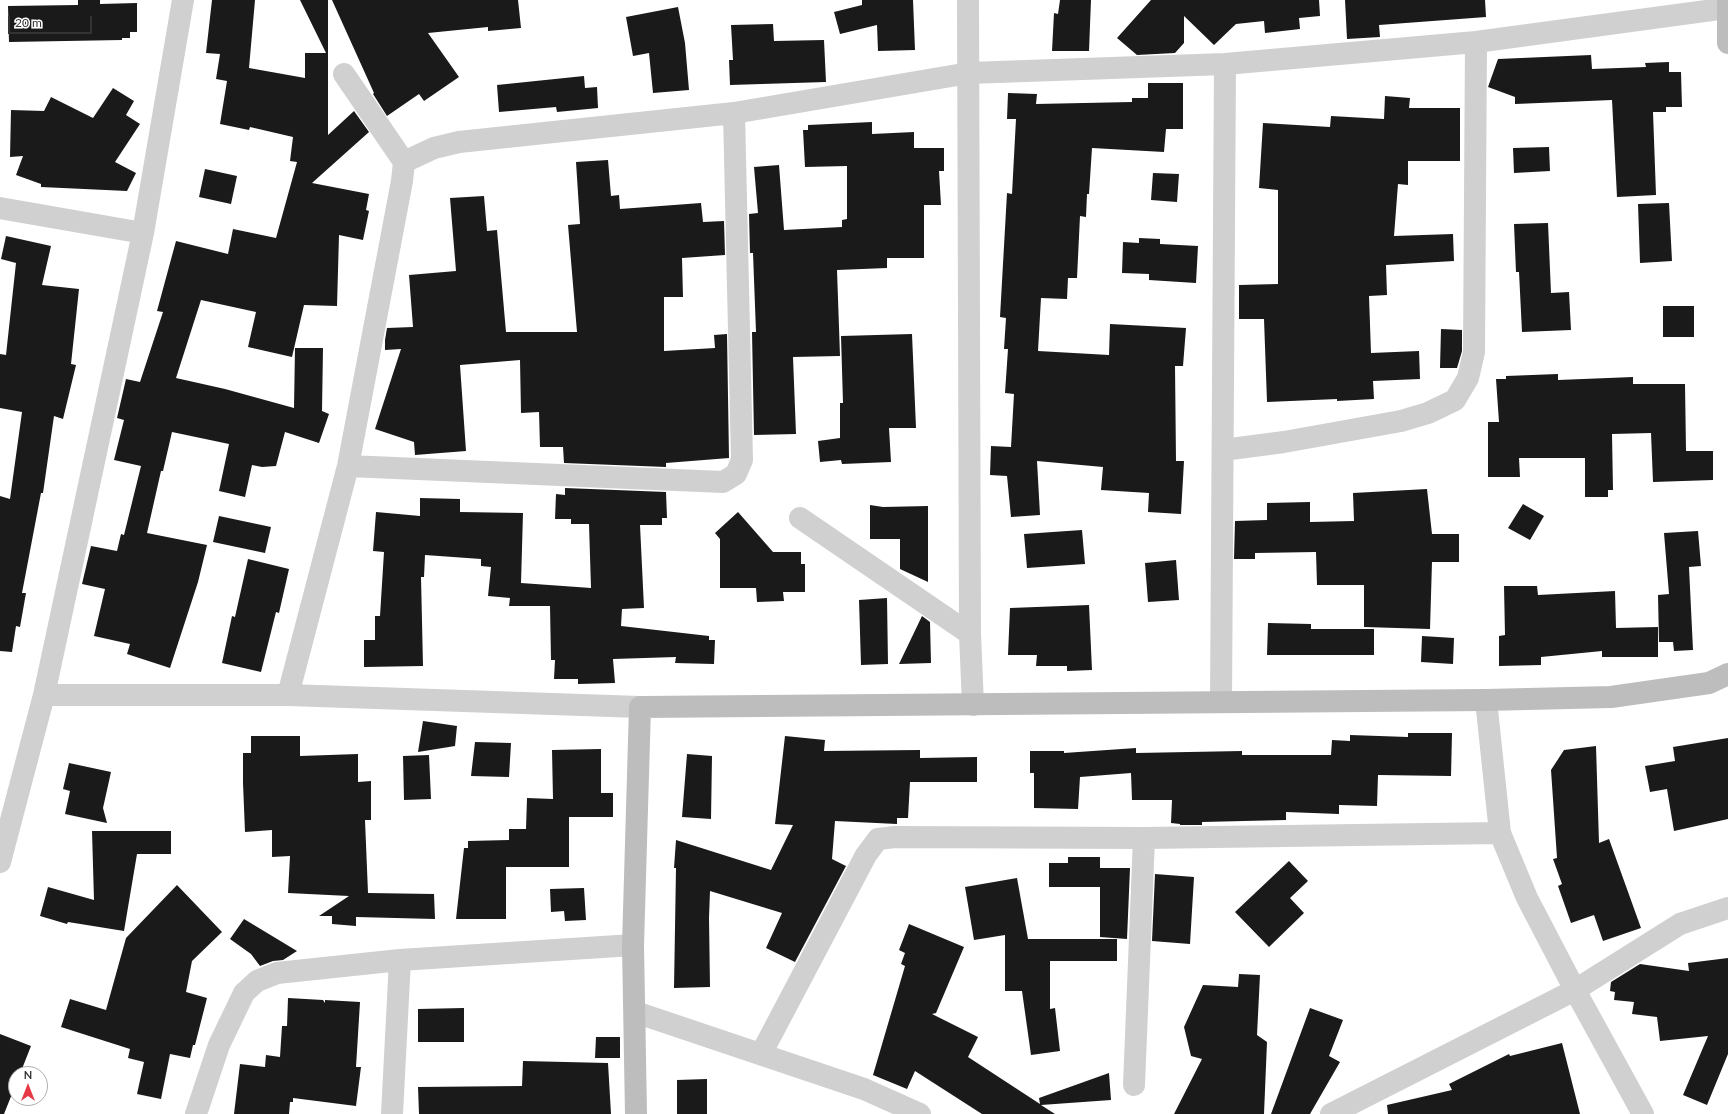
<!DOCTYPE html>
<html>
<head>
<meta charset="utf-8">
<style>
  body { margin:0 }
  #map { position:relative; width:1728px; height:1114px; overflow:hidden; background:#fff; font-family:Lato,sans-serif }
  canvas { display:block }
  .north { position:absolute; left:8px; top:1066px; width:40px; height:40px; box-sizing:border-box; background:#fff; border:1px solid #adadad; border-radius:50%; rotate:0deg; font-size:11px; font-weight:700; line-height:16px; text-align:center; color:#333 }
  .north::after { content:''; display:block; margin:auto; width:14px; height:18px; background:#e63946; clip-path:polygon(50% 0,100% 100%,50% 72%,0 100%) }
  .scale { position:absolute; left:8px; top:16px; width:84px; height:18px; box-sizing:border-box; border:2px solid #333; border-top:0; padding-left:5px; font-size:12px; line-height:14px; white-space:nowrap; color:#333; -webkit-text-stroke:3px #fff; paint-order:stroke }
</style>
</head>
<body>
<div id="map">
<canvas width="1728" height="1114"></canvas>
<div class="north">N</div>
<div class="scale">20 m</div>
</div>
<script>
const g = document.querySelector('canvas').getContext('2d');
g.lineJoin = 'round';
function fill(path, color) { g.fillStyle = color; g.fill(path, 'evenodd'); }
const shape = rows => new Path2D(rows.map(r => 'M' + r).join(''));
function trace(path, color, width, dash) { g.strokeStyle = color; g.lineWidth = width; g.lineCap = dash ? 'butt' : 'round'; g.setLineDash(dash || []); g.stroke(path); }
fill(shape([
  [78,0,100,0,100,4,137,3,137,32,130,32,130,38,122,38,122,40,9,42,8,6,78,5],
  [212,0,255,0,249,68,305,78,305,53,326,53,300,0,328,0,328,135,354,111,369,132,312,183,369,194,366,210,369,211,363,240,339,235,337,306,304,305,292,357,248,347,256,312,201,300,176,378,225,389,294,408,295,348,323,348,322,411,329,414,319,443,285,432,276,466,262,467,252,465,245,497,219,491,229,444,172,432,163,471,161,471,147,533,207,545,198,582,170,668,127,654,130,644,94,636,105,589,82,584,91,546,117,551,121,534,124,535,141,466,114,460,124,420,117,418,126,379,140,382,163,312,157,311,176,241,228,254,233,229,276,238,297,162,290,161,293,137,250,127,249,130,220,124,227,81,216,79,220,54,206,53],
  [332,0,518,0,521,28,488,31,488,27,428,33,459,77,424,101,419,94,387,116,373,94,374,93],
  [862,0,913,0,915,50,878,51,877,25,840,34,834,12,862,5],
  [1060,0,1091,0,1089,51,1052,51,1054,13,1058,14],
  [1151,0,1319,0,1320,16,1299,18,1300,29,1265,33,1264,21,1236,24,1214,45,1184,16,1184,43,1175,53,1137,55,1117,38],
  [1345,0,1485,0,1486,17,1379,25,1380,37,1347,39],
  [678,7,685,43,689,90,653,93,649,53,633,56,626,17],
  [773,24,774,41,824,40,826,82,730,85,729,60,733,60,731,25],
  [1591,55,1592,69,1646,67,1645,63,1669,62,1669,72,1681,72,1682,107,1666,107,1666,112,1653,112,1656,195,1617,197,1612,100,1515,104,1515,97,1488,87,1498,59],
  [584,76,585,88,597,87,598,108,557,112,556,107,499,112,497,85],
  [1148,83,1183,83,1183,129,1166,129,1164,152,1092,148,1089,194,1087,194,1086,217,1080,216,1077,278,1068,278,1067,299,1041,298,1038,351,1109,355,1110,324,1186,328,1183,366,1175,366,1176,461,1184,461,1181,514,1148,512,1149,493,1101,490,1103,467,1037,461,1040,515,1011,517,1007,476,990,475,991,446,1011,447,1014,394,1005,393,1008,349,1004,349,1006,318,1000,317,1007,193,1012,194,1016,119,1007,119,1008,93,1037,94,1036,104,1132,102,1132,98,1148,98],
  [113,88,134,101,126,115,140,124,115,162,136,173,127,191,41,187,41,184,16,175,23,156,10,157,11,110,44,111,51,97,93,118],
  [1385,96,1410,98,1409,108,1460,108,1460,161,1408,161,1408,185,1398,184,1394,236,1453,234,1454,261,1386,265,1387,295,1369,296,1371,353,1419,351,1420,379,1373,381,1374,399,1337,401,1337,399,1267,402,1264,319,1239,319,1239,285,1278,284,1278,190,1259,188,1263,123,1330,127,1331,116,1384,119],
  [872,122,872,134,914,132,914,148,944,148,944,171,939,171,941,205,924,205,924,258,887,258,887,268,837,270,840,356,793,357,796,434,754,435,752,332,756,332,753,253,750,253,749,214,758,213,754,167,779,165,784,230,842,227,842,220,847,219,847,166,805,167,803,130,808,130,808,125],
  [1549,147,1550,171,1514,173,1513,148],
  [608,160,611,196,619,195,620,209,701,203,703,222,724,221,725,255,682,258,683,297,664,297,664,351,715,348,714,335,727,334,729,458,666,463,666,467,564,463,563,447,540,447,539,412,521,413,520,360,460,365,466,451,415,455,414,442,375,429,401,349,385,350,385,340,387,328,413,327,409,275,456,271,450,198,484,196,487,231,497,230,506,332,577,332,568,225,580,224,576,162],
  [205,169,237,176,231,204,199,197],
  [1153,173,1179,174,1177,202,1151,200],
  [1669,203,1672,261,1640,263,1638,204],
  [1548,223,1551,293,1569,292,1571,330,1522,332,1519,272,1516,272,1514,224],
  [6,236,51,246,42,285,79,289,71,364,76,365,63,419,54,416,43,493,41,493,22,593,26,593,20,627,16,626,12,652,0,651,0,496,10,499,22,412,0,408,0,354,6,355,16,263,1,259],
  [1139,238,1160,239,1160,244,1198,246,1196,283,1149,280,1149,274,1122,273,1123,242,1139,243],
  [1663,306,1694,306,1694,337,1663,337],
  [1441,329,1462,330,1462,351,1457,368,1440,368],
  [912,334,916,428,889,428,891,462,842,464,841,460,820,462,818,441,840,438,840,403,843,403,841,336],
  [1558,374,1558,380,1633,377,1633,384,1685,384,1686,451,1713,451,1713,480,1653,482,1651,433,1612,434,1613,490,1608,490,1608,497,1585,497,1585,458,1519,458,1520,477,1488,477,1488,422,1499,422,1496,379,1506,379,1506,376],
  [565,488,666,492,667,518,662,518,662,525,640,525,644,608,622,609,621,626,709,636,709,640,715,640,714,664,675,663,676,657,613,659,615,683,578,684,578,679,554,679,555,660,551,660,550,606,509,606,510,598,488,596,491,567,481,566,481,559,425,555,424,577,421,577,423,666,364,667,364,640,375,640,375,616,380,616,384,552,373,551,376,512,420,516,420,498,460,499,460,512,523,513,521,583,591,588,589,524,571,524,571,519,555,519,556,494,565,495],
  [1427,489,1432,534,1459,534,1459,562,1432,562,1430,629,1364,627,1364,585,1317,585,1316,552,1255,553,1255,559,1234,559,1235,521,1267,520,1267,503,1310,502,1310,522,1354,521,1353,493],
  [1523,504,1544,516,1530,540,1508,528],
  [870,505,883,507,928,506,928,582,900,569,900,539,870,539],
  [738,512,773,552,801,552,801,564,805,564,805,592,783,592,784,601,757,602,756,588,720,588,720,539,715,533],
  [219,516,271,527,265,553,213,542],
  [1082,530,1085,564,1027,568,1024,534],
  [1698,531,1701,566,1689,567,1693,650,1674,651,1673,642,1659,642,1658,595,1669,594,1664,533],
  [248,559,289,569,279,613,276,612,261,672,222,663,232,616,235,617],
  [1176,560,1179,600,1148,602,1145,563],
  [1504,586,1537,586,1538,595,1615,591,1616,628,1658,627,1658,657,1602,657,1602,651,1541,657,1541,665,1499,666,1499,636,1505,635],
  [887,598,888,664,861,665,859,600],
  [1089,605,1092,670,1067,671,1067,666,1036,666,1037,655,1008,655,1010,608],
  [922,616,930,622,931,663,899,664],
  [1268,623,1311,624,1311,629,1374,629,1374,655,1267,655],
  [1422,636,1454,638,1453,664,1421,662],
  [423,721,457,726,455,746,418,752],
  [1408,733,1452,733,1451,776,1378,775,1377,806,1339,805,1339,814,1286,812,1286,820,1202,822,1202,825,1180,825,1180,824,1171,823,1172,800,1132,800,1131,773,1080,777,1078,809,1034,808,1034,773,1030,773,1030,751,1064,751,1064,753,1136,748,1136,753,1242,751,1242,755,1331,755,1332,740,1350,741,1350,735,1408,737],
  [251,736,300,736,300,756,358,754,358,782,371,781,371,820,365,820,368,893,434,894,435,919,356,917,356,926,332,924,332,916,319,916,349,896,288,893,290,856,272,857,272,830,245,832,243,783,243,753,251,753],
  [785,736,825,740,824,751,920,750,920,758,977,757,977,782,910,782,908,818,897,818,897,824,835,821,832,859,846,866,795,962,766,948,782,913,710,891,709,918,710,987,674,988,676,868,674,868,676,840,771,870,793,825,775,824],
  [1728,738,1728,819,1674,831,1667,789,1650,792,1645,766,1675,761,1673,747],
  [475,742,511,743,509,777,471,776],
  [1596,746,1599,843,1609,839,1641,928,1603,941,1594,915,1571,923,1558,886,1562,884,1553,859,1557,858,1551,770,1564,750],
  [601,749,601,793,613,793,613,817,569,817,569,867,506,867,506,919,456,919,464,848,468,848,468,841,509,840,509,829,526,829,527,798,553,799,552,750],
  [687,754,712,756,711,819,682,817],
  [429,755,431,799,404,800,403,756],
  [69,763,111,772,103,808,107,823,65,814,70,791,63,789],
  [92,831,171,831,171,854,137,854,124,931,68,922,67,924,40,916,48,887,94,900],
  [1068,857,1100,857,1100,868,1130,868,1127,939,1100,937,1100,887,1049,887,1049,863,1068,863],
  [1289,861,1308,881,1290,898,1304,913,1269,947,1235,912],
  [1155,874,1194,877,1190,944,1152,941],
  [1017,878,1028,939,1117,939,1117,961,1050,961,1050,1009,1055,1008,1060,1051,1031,1055,1022,991,1005,991,1005,935,974,940,965,887],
  [177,885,222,932,192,961,186,992,207,998,195,1045,193,1045,190,1058,170,1054,161,1099,137,1094,144,1062,128,1058,130,1049,61,1027,70,999,106,1010,126,938],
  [584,888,586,920,565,921,564,911,551,912,550,889],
  [244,919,297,951,283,960,273,961,260,966,251,954,230,939],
  [909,924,964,947,936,1013,932,1014,978,1037,968,1057,1040,1104,1039,1098,1109,1073,1111,1100,1041,1105,1055,1114,982,1114,915,1071,907,1089,873,1075,905,966,901,964,905,953,899,950],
  [1728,958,1728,1054,1707,1105,1683,1095,1708,1036,1660,1041,1657,1017,1632,1014,1634,1002,1614,1000,1615,992,1610,991,1611,982,1640,964,1689,971,1688,963],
  [1239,974,1260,975,1257,1035,1267,1042,1264,1114,1174,1114,1202,1059,1191,1056,1184,1027,1203,985,1238,987],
  [288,998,323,1000,325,1003,325,1000,360,1002,356,1067,361,1067,356,1106,293,1098,293,1102,290,1102,289,1114,234,1114,240,1064,265,1067,266,1055,280,1057,282,1026,287,1026],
  [464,1008,464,1042,418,1042,418,1009],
  [1310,1008,1343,1020,1329,1056,1340,1062,1310,1114,1271,1114],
  [0,1034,31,1046,20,1074,16,1074,16,1084,4,1114,0,1114],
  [596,1037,620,1037,620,1058,595,1058],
  [1562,1043,1580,1114,1388,1114,1387,1105,1452,1090,1449,1084,1509,1054,1510,1056],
  [523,1061,608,1063,611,1114,419,1114,418,1087,522,1086],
  [707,1079,707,1114,677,1114,677,1080]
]), '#1a1a1a');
trace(shape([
  [968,0,970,634,973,705],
  [344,74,404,162],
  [0,208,143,233],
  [1223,450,1284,442,1401,421,1428,413,1455,400,1468,378,1474,352,1476,42],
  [348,466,723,482,736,474,742,460,734,113],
  [800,518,970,634],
  [44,695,288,695,640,707],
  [288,695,348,466,402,181,404,162,434,148,459,142,734,113,969,73,1225,64,1476,42,1728,8],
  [1486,700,1500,833,1527,898,1575,990,1643,1114],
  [1221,701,1225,64],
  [0,862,44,695,143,233,183,0],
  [635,1012,864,1089,920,1114],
  [761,1054,866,855,878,839,895,837,1144,838,1500,833],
  [1134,1085,1144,838],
  [196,1114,219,1045,244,993,257,981,277,973,400,960,633,945],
  [392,1114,400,960],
  [1331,1114,1575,990,1680,924,1728,908]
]), '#d0d0d0', 22);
trace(shape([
  [1728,0,1728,43],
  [636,1114,633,945,640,707,1486,700,1611,697,1709,683,1728,674]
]), '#bdbdbd', 22);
</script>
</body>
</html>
